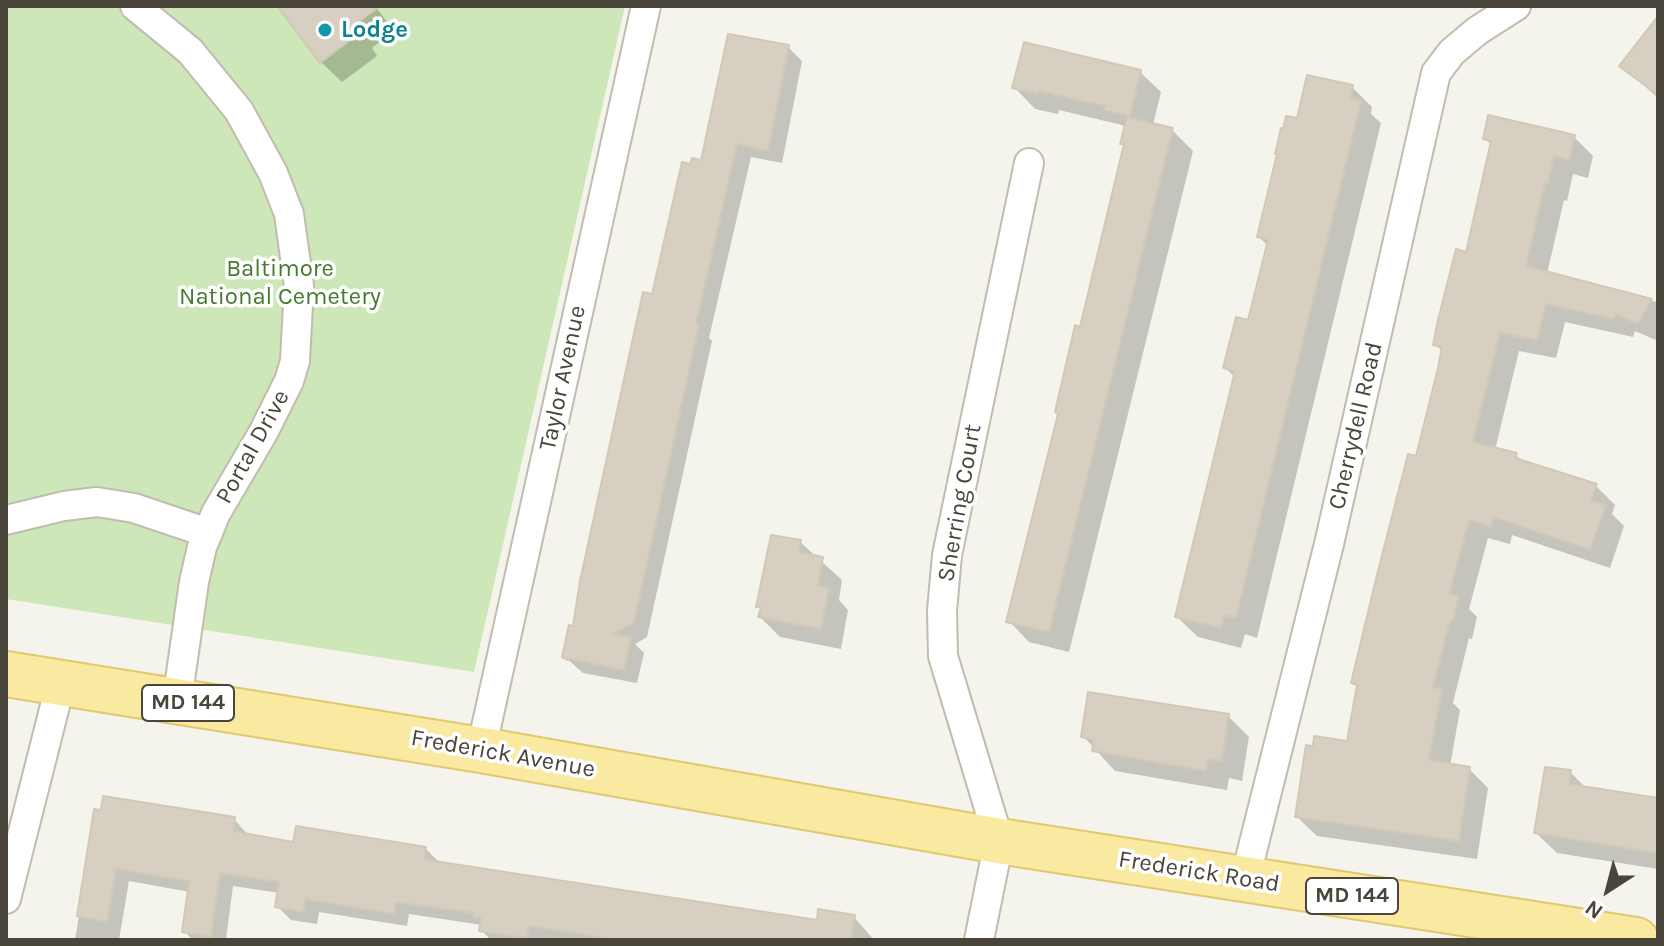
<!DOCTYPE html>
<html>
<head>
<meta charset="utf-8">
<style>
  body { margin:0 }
  #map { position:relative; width:1664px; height:946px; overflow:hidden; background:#f5f4ec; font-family:Karla,sans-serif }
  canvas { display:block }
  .frame { position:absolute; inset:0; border:8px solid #4a453a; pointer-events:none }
  .north { position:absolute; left:1568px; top:850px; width:80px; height:80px; -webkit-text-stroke:6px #fff; paint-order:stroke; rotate:216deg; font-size:22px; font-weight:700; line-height:32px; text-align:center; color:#4a453a }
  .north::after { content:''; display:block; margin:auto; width:28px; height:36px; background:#4a453a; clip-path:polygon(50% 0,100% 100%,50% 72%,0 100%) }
</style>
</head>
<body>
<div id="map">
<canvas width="1664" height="946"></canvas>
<div class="frame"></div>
<div class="north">N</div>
</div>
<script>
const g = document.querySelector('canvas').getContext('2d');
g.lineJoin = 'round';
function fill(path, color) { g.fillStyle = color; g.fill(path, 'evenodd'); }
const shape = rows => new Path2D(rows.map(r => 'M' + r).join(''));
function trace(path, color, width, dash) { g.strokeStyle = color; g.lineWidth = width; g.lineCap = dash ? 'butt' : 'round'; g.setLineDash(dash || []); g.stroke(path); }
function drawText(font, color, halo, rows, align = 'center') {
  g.font = font + ' Karla,sans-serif'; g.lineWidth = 7; g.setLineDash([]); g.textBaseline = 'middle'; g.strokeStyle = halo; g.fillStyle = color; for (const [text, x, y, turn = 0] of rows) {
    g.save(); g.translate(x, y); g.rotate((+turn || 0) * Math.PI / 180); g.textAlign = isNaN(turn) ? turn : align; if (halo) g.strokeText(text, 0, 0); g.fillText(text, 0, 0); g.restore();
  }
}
fill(shape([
  [6,6,625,6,474,672,6,599]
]), '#cde7b8');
fill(shape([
  [280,6,375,6,394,31,372,48,377,56,342,82,321,62],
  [1658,19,1658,98,1622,66],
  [788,47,802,61,782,163,751,157,709,338,712,341,647,637,635,644,644,653,637,683,583,673,564,656,575,628,654,296,692,166,702,163],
  [1140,72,1161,92,1153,125,1172,130,1193,151,1069,652,1029,642,1009,621,1126,146,1123,143,1126,129,1122,125,1059,110,1058,114,1035,109,1015,88],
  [1352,87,1372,107,1371,114,1381,123,1257,638,1245,634,1241,648,1198,637,1177,617,1236,378,1225,368,1250,323,1268,246,1259,237],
  [1574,137,1593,156,1588,178,1573,174,1567,201,1564,200,1547,274,1656,302,1658,298,1658,341,1635,331,1633,337,1565,322,1556,358,1519,351,1495,450,1516,455,1523,462,1596,486,1615,505,1612,514,1624,526,1610,568,1512,535,1510,544,1488,538,1469,609,1477,617,1472,639,1469,638,1453,703,1460,710,1450,766,1469,769,1488,788,1477,859,1317,836,1297,817,1348,744,1358,688,1353,683,1417,459,1443,352,1435,344,1468,254,1492,145,1485,139],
  [800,542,842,580,839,600,848,610,841,649,780,637,760,617,762,610,758,606],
  [1228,716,1249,737,1242,781,1229,778,1227,790,1115,771,1083,736],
  [1570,772,1586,788,1658,800,1658,869,1557,853,1536,833],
  [96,812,234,819,248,835,295,844,425,848,439,862,813,922,814,919,854,917,874,940,491,940,481,930,482,925,409,914,407,926,319,912,317,924,291,920,277,906,279,893,233,886,226,940,193,940,184,931,190,892,129,881,119,940,75,940]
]), '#0003');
const building = shape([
  [277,6,380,6,353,26,358,34,320,63,277,6],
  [1658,16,1658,95,1619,66,1658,16],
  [728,34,789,45,768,151,737,144,696,324,699,325,634,623,614,634,631,637,624,670,571,659,568,660,562,657,569,625,573,626,580,581,643,292,652,294,682,162,690,164,692,158,701,160,728,34],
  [1024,42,1141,70,1130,116,1104,110,1105,106,1039,91,1038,94,1012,88,1024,42],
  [1307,75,1353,85,1350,98,1361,101,1236,618,1224,615,1221,628,1175,617,1235,371,1223,368,1236,317,1248,320,1268,240,1257,237,1277,154,1275,154,1281,128,1283,129,1286,116,1297,118,1307,75],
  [1488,115,1575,135,1569,160,1554,156,1548,183,1545,182,1526,266,1652,299,1638,324,1616,314,1614,319,1546,304,1537,340,1500,333,1473,442,1517,453,1515,458,1597,484,1591,500,1606,505,1590,550,1493,517,1491,526,1469,520,1449,594,1459,596,1453,621,1450,621,1433,687,1442,689,1429,760,1470,767,1459,841,1295,817,1306,745,1313,746,1314,736,1347,741,1357,685,1351,683,1377,575,1408,454,1416,456,1438,368,1442,347,1433,345,1438,320,1456,249,1466,252,1491,141,1483,139,1488,115],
  [1127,117,1173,128,1049,632,1006,622,1058,414,1055,412,1075,325,1080,327,1124,144,1120,144,1127,117],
  [771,535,801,540,799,552,823,557,818,586,829,588,821,629,758,617,761,607,756,607,771,535],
  [1088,692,1229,714,1222,761,1208,759,1206,771,1092,751,1094,740,1081,737,1088,692],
  [1545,767,1571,770,1569,784,1658,798,1658,853,1534,833,1545,767],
  [103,796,235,817,233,831,293,842,296,826,426,847,424,859,434,861,817,920,818,909,855,915,851,940,619,940,529,926,527,938,479,931,481,918,473,917,474,913,396,902,394,914,305,899,303,912,275,907,279,882,220,873,211,937,182,932,189,881,116,869,107,922,77,916,94,809,101,810,103,796]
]);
fill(building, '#d7d0c2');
trace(building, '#d1c9b5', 2);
const street = shape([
  [135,6,190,51,239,111,273,173,289,214,299,286,295,361,289,381,263,433,216,513,202,547,194,582,177,701],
  [6,520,64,506,97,502,134,508,208,533],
  [481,750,646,6],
  [1245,879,1329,544,1436,73,1452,52,1477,31,1516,6],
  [6,899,61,682],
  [979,940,999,841,943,656,942,611,947,555,1029,163]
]);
const primary = shape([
  [6,674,481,750,999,841,1636,940]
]);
trace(street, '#c1bcaf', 32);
trace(primary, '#e0c870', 48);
trace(street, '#fff', 28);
trace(primary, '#fae9a1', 44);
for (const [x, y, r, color] of [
  [325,30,8,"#0f9aa8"]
]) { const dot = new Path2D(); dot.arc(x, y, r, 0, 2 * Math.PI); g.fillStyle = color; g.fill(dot); trace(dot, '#fff', 3); }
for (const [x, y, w] of [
  [188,703,92],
  [1352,896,92]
]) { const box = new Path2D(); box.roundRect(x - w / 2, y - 18, w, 36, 6); g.fillStyle = '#fff'; g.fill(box); trace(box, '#4a453a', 2); }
drawText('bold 22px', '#4a453a', null, [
  ["MD 144",188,703],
  ["MD 144",1352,896]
]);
drawText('bold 24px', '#0d838f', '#fff', [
  ["Lodge",341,30]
], 'left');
drawText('24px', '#447b2e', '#fff', [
  ["Baltimore",280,269],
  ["National Cemetery",280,297]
]);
drawText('24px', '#4a453a', '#fff', [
  ["Taylor Avenue",563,378,-78],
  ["Cherrydell Road",1356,426,-77],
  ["Portal Drive",253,447,-61],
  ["Sherring Court",960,503,-80],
  ["Frederick Avenue",503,754,10],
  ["Frederick Road",1199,872,9]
]);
</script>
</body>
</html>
